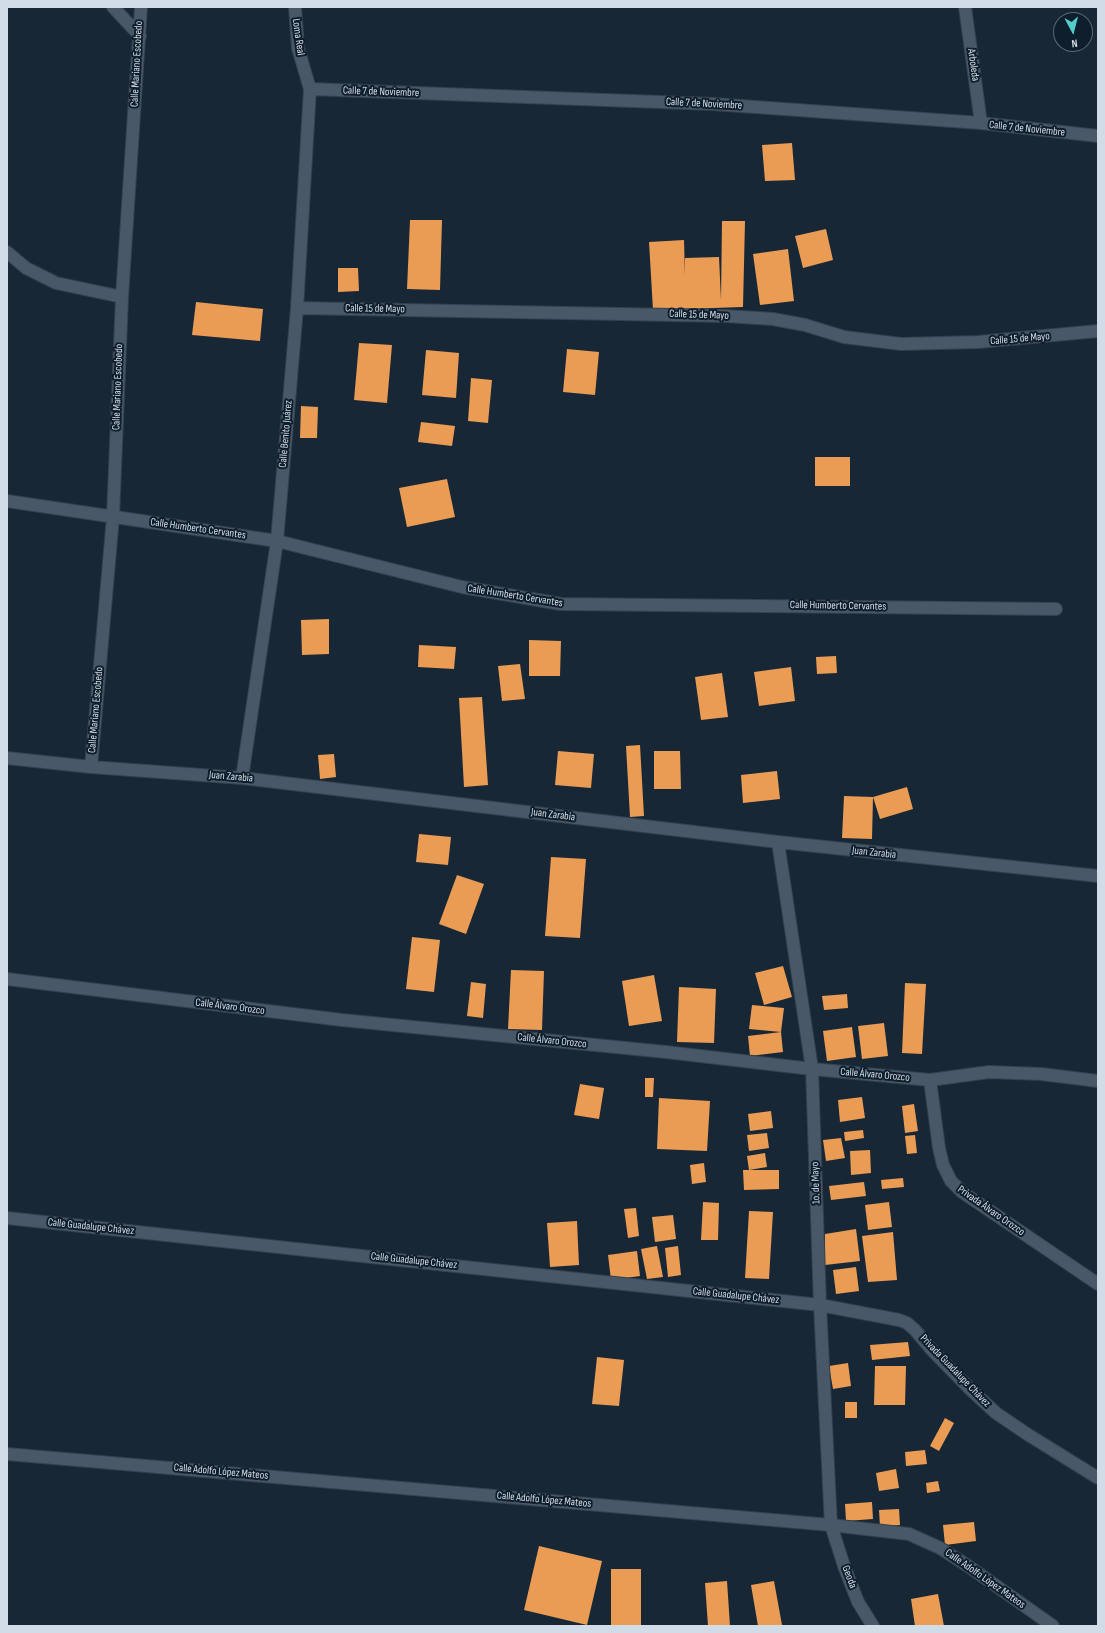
<!DOCTYPE html>
<html>
<head>
<meta charset="utf-8">
<style>
  body { margin:0 }
  #map { position:relative; width:1105px; height:1633px; overflow:hidden; background:#182736; font-family:"Sofia Sans Condensed",sans-serif }
  canvas { display:block }
  .frame { position:absolute; inset:0; border:8px solid #d2dce6; pointer-events:none }
  .north { position:absolute; left:1053px; top:12px; width:40px; height:40px; box-sizing:border-box; background:#0f1e2c; border:1px solid #5d6a76; border-radius:50%; rotate:173deg; font-size:11px; font-weight:700; line-height:16px; text-align:center; color:#d2dce6 }
  .north::after { content:''; display:block; margin:auto; width:14px; height:18px; background:#53cdcb; clip-path:polygon(50% 0,100% 100%,50% 72%,0 100%) }
</style>
</head>
<body>
<div id="map">
<canvas width="1105" height="1633"></canvas>
<div class="frame"></div>
<div class="north">N</div>
</div>
<script>
const g = document.querySelector('canvas').getContext('2d');
g.lineJoin = 'round';
function fill(path, color) { g.fillStyle = color; g.fill(path, 'evenodd'); }
const shape = rows => new Path2D(rows.map(r => 'M' + r).join(''));
function trace(path, color, width, dash) { g.strokeStyle = color; g.lineWidth = width; g.lineCap = dash ? 'butt' : 'round'; g.setLineDash(dash || []); g.stroke(path); }
function drawText(font, color, halo, rows, align = 'center') {
  g.font = font + ' "Sofia Sans Condensed",sans-serif'; g.lineWidth = 4; g.setLineDash([]); g.textBaseline = 'middle'; g.strokeStyle = halo; g.fillStyle = color; for (const [text, x, y, turn = 0] of rows) {
    g.save(); g.translate(x, y); g.rotate((+turn || 0) * Math.PI / 180); g.textAlign = isNaN(turn) ? turn : align; if (halo) g.strokeText(text, 0, 0); g.fillText(text, 0, 0); g.restore();
  }
}
fill(shape([
  [792,143,795,180,765,181,762,145],
  [410,220,442,220,440,290,407,289],
  [722,221,745,221,743,307,653,310,649,242,684,240,685,276,685,258,719,257,721,300],
  [826,229,833,260,803,268,795,236],
  [788,249,794,301,760,305,753,254],
  [338,268,358,268,359,291,338,292],
  [196,302,263,309,260,341,192,335],
  [359,343,392,345,387,403,354,400],
  [567,349,599,352,595,395,563,392],
  [426,350,459,353,456,398,422,395],
  [471,378,492,380,488,423,468,421],
  [301,406,318,407,317,438,300,438],
  [421,422,455,426,452,446,418,442],
  [815,457,850,457,850,486,815,486],
  [447,479,455,517,407,527,399,488],
  [329,619,329,654,302,655,301,620],
  [529,640,561,641,560,676,529,676],
  [419,645,456,647,454,669,418,667],
  [836,656,837,673,817,674,816,657],
  [520,664,525,699,502,701,498,666],
  [791,667,795,701,759,706,754,672],
  [722,673,728,717,701,720,695,677],
  [482,697,488,785,464,787,459,698],
  [640,745,644,816,630,817,626,746],
  [558,751,594,754,591,788,555,785],
  [654,751,680,751,681,789,654,789],
  [334,754,336,777,320,779,318,755],
  [777,771,780,799,743,803,741,775],
  [907,787,913,809,880,819,873,797],
  [844,796,873,797,872,839,842,838],
  [419,834,451,837,448,865,416,862],
  [551,857,586,859,580,938,545,936],
  [457,875,484,884,466,934,439,924],
  [412,937,440,940,434,992,406,989],
  [783,966,792,997,764,1005,755,973],
  [511,970,544,971,542,1030,508,1029],
  [654,975,662,1021,629,1026,622,981],
  [471,982,486,984,483,1018,467,1016],
  [905,983,926,984,922,1054,902,1053],
  [679,987,716,989,714,1043,677,1042],
  [847,994,848,1008,824,1010,822,996],
  [752,1005,784,1008,781,1032,749,1029],
  [884,1023,888,1056,862,1059,858,1026],
  [852,1027,856,1057,827,1061,823,1031],
  [781,1032,783,1052,750,1056,748,1036],
  [645,1078,654,1078,653,1097,645,1097],
  [580,1084,604,1088,599,1119,574,1115],
  [862,1097,865,1118,840,1122,838,1100],
  [659,1098,710,1101,707,1151,657,1149],
  [914,1104,918,1131,905,1133,902,1106],
  [771,1111,773,1128,750,1131,748,1114],
  [863,1130,864,1138,845,1141,844,1132],
  [767,1133,769,1148,749,1151,747,1135],
  [915,1135,917,1153,907,1154,905,1136],
  [841,1138,845,1158,826,1161,823,1140],
  [870,1150,871,1173,851,1175,850,1151],
  [765,1153,767,1167,749,1170,747,1156],
  [704,1163,706,1182,692,1184,690,1165],
  [743,1170,779,1170,779,1189,744,1190],
  [903,1178,904,1187,882,1189,881,1180],
  [864,1182,866,1196,831,1200,829,1186],
  [703,1202,719,1203,718,1240,701,1240],
  [889,1202,892,1227,868,1230,865,1205],
  [636,1208,639,1236,628,1238,624,1209],
  [749,1211,773,1212,769,1279,745,1278],
  [673,1215,676,1239,655,1242,652,1217],
  [577,1221,579,1265,550,1267,547,1223],
  [856,1229,860,1261,825,1265,825,1234],
  [893,1232,897,1280,868,1282,862,1236],
  [657,1246,663,1277,647,1279,641,1249],
  [678,1246,681,1275,668,1277,665,1248],
  [637,1251,640,1276,611,1280,608,1255],
  [856,1267,859,1291,836,1294,833,1270],
  [908,1342,910,1356,872,1360,870,1345],
  [597,1357,624,1360,619,1406,592,1404],
  [848,1363,851,1386,833,1389,829,1366],
  [875,1366,906,1366,905,1405,874,1405],
  [845,1402,857,1402,857,1418,845,1418],
  [945,1418,954,1423,939,1451,930,1446],
  [925,1450,927,1464,906,1466,905,1452],
  [896,1469,899,1488,879,1491,876,1473],
  [938,1481,940,1491,927,1493,926,1483],
  [872,1502,873,1519,846,1521,845,1504],
  [899,1509,900,1525,880,1527,879,1510],
  [974,1522,976,1541,945,1545,943,1525],
  [539,1546,602,1561,587,1625,524,1610],
  [611,1569,641,1569,641,1626,611,1626],
  [727,1581,730,1626,708,1626,705,1583],
  [774,1581,782,1625,758,1626,751,1585],
  [938,1594,944,1626,915,1626,911,1599]
]), '#ea9c54');
const street = shape([
  [113,7,140,36],
  [965,7,981,123],
  [310,89,713,104,981,123,1098,136],
  [7,252,26,268,56,283,122,297],
  [297,308,726,316,773,319,805,325,844,337,901,344,978,342,1098,331],
  [7,501,277,541,462,587,561,604,1056,609],
  [7,758,91,767,242,778,778,842,1098,876],
  [91,767,113,517,122,297,141,7],
  [242,778,277,541,297,308,310,89,298,48,295,7],
  [778,842,812,1069,820,1305,831,1525,844,1566,858,1602,873,1626],
  [7,979,342,1020,666,1052,812,1069,930,1080,989,1072,1041,1074,1098,1081],
  [930,1080,939,1148,943,1165,951,1181,962,1192,1098,1284],
  [7,1218,820,1305,899,1320,907,1323,915,1330,931,1349,969,1388,996,1413,1027,1434,1098,1478],
  [7,1454,831,1525,909,1534,940,1548,968,1566,1053,1626]
]);
trace(street, '#35414d', 14);
trace(street, '#485869', 12);
drawText('11px', '#d2dce6', '#0f1e2c', [
  ["Loma Real",298,37,82],
  ["Calle Mariano Escobedo",137,64,-87],
  ["Arboleda",973,65,82],
  ["Calle 7 de Noviembre",381,92,2],
  ["Calle 7 de Noviembre",704,104,3],
  ["Calle 7 de Noviembre",1027,129,6],
  ["Calle 15 de Mayo",375,309,1],
  ["Calle 15 de Mayo",699,315,2],
  ["Calle 15 de Mayo",1020,339,-5],
  ["Calle Mariano Escobedo",118,387,-88],
  ["Calle Benito Juárez",286,434,-85],
  ["Calle Humberto Cervantes",198,529,8],
  ["Calle Humberto Cervantes",515,596,9],
  ["Calle Humberto Cervantes",838,606,1],
  ["Calle Mariano Escobedo",96,710,-85],
  ["Juan Zarabia",231,777,5],
  ["Juan Zarabia",553,815,7],
  ["Juan Zarabia",874,853,6],
  ["Calle Álvaro Orozco",230,1007,7],
  ["Calle Álvaro Orozco",552,1041,6],
  ["Calle Álvaro Orozco",875,1075,5],
  ["1o. de Mayo",816,1183,-92],
  ["Privada Álvaro Orozco",991,1211,35],
  ["Calle Guadalupe Chávez",91,1227,6],
  ["Calle Guadalupe Chávez",414,1261,6],
  ["Calle Guadalupe Chávez",736,1296,6],
  ["Privada Guadalupe Chávez",955,1371,46],
  ["Calle Adolfo López Mateos",221,1472,5],
  ["Calle Adolfo López Mateos",544,1500,5],
  ["Geoda",849,1577,69],
  ["Calle Adolfo López Mateos",985,1579,35]
]);
</script>
</body>
</html>
